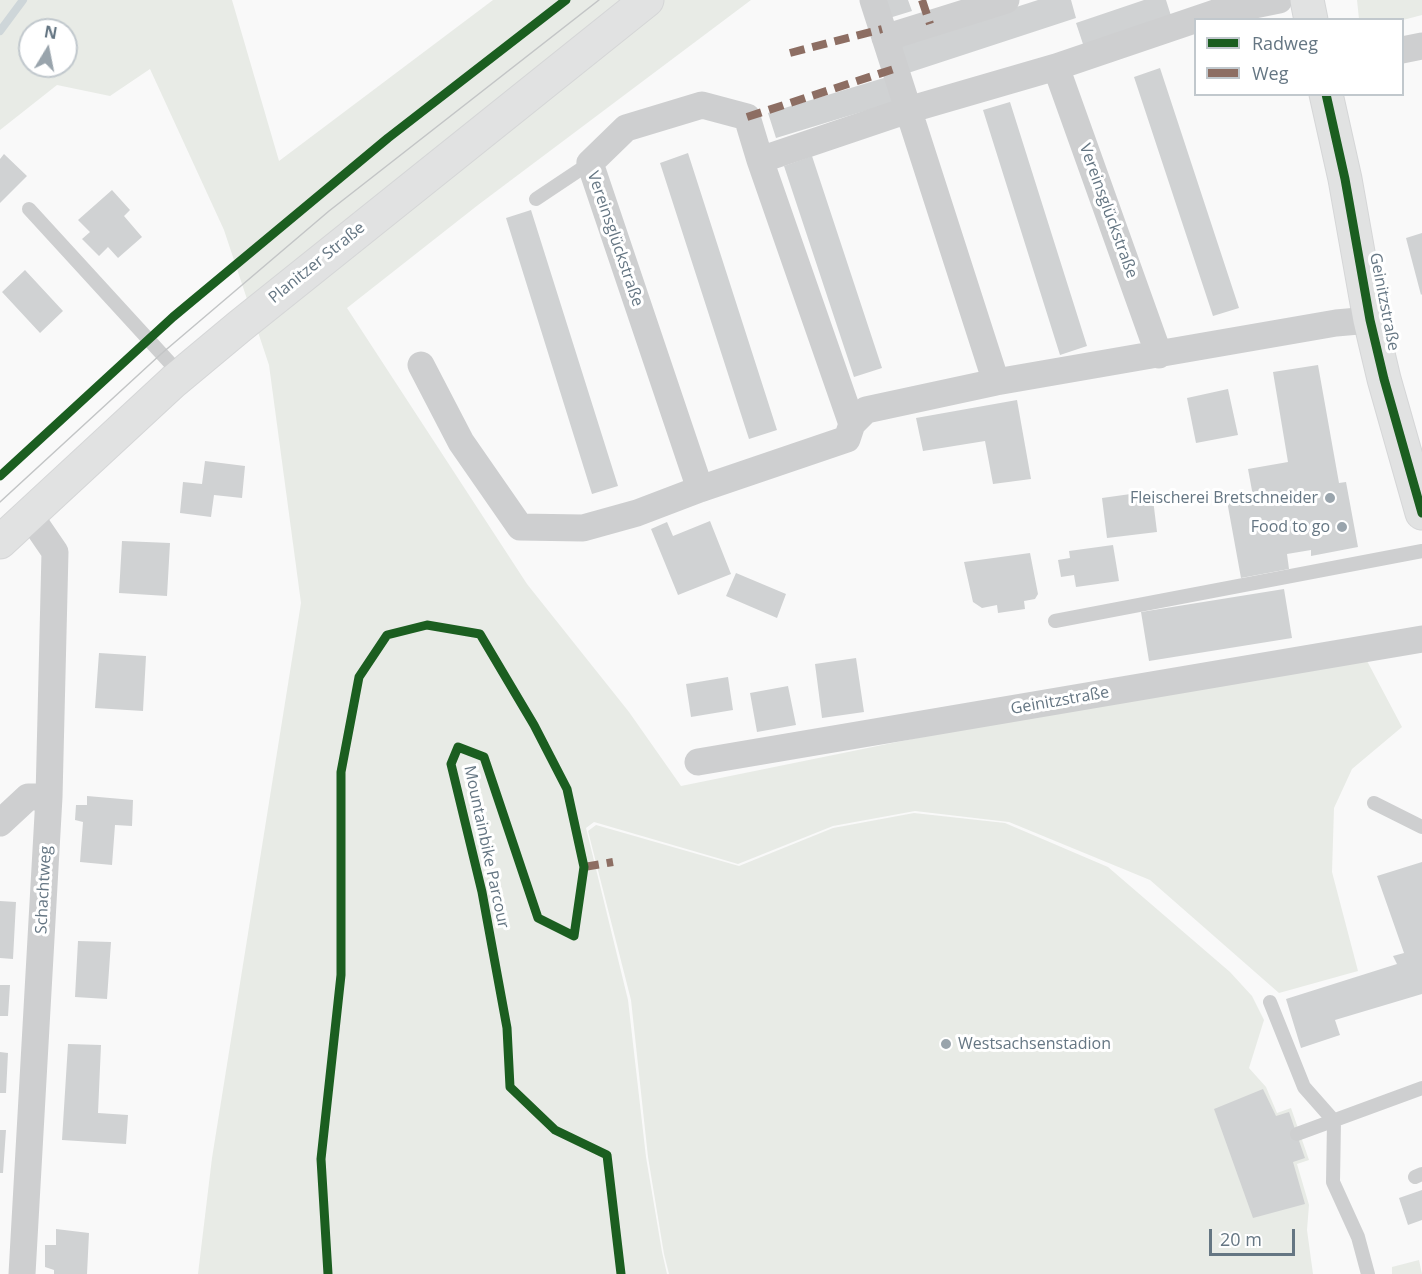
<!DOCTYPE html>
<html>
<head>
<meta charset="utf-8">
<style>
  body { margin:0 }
  #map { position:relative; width:1422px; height:1274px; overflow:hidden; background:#f9f9f9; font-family:"Open Sans",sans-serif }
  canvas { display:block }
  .legend { position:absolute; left:1194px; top:18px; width:210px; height:78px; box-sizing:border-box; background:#fff; border:2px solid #c1c8cd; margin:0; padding:8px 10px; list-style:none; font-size:18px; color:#657683 }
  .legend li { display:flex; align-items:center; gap:12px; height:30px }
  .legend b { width:30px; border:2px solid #c1c8cd }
  .north { position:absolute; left:18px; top:18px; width:60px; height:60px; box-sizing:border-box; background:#fff; border:2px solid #c1c8cd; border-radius:50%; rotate:10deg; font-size:16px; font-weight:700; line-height:24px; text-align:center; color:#657683 }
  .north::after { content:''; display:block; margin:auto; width:21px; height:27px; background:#99a4ac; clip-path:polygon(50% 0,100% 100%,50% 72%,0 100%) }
  .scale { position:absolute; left:1209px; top:1229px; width:86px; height:27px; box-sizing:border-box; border:3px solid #657683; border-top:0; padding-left:8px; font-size:18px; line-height:21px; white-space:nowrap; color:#657683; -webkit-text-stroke:4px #fff; paint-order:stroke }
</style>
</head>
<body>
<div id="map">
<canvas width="1422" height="1274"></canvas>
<ul class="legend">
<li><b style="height:8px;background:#1b5e20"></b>Radweg</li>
<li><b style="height:8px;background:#8d6e63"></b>Weg</li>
</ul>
<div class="north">N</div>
<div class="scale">20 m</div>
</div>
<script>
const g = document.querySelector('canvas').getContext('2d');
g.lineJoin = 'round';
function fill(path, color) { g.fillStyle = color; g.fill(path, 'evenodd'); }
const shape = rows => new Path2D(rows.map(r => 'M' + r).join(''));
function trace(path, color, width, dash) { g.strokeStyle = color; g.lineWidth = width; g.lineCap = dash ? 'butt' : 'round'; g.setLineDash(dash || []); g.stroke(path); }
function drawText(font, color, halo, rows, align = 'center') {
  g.font = font + ' "Open Sans",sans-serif'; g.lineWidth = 6; g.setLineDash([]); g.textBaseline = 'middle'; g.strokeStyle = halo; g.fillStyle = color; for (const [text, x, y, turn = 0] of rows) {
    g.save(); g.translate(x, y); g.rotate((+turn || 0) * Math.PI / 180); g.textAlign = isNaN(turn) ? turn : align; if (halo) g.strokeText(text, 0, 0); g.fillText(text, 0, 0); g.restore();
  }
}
fill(shape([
  [0,0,232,0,279,161,493,0,751,0,478,205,347,308,527,584,629,712,681,786,1069,707,1366,659,1402,727,1352,769,1334,808,1332,872,1358,971,1279,993,1150,880,1009,822,915,811,833,826,738,864,594,822,586,828,628,1000,646,1157,662,1252,667,1274,198,1274,212,1158,301,603,269,365,224,230,150,69,110,96,57,85,0,130],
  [30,30,66,30,66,66,30,66],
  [1357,0,1422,0,1422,15,1403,20,1359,19],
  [914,813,1005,823,1108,867,1230,972,1252,996,1264,1020,1249,1068,1266,1087,1277,1113,1291,1108,1309,1160,1297,1164,1309,1205,1307,1230,1313,1274,669,1274,664,1254,648,1157,631,1000,588,831,596,825,739,866,833,828],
  [1419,1260,1422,1274,1392,1274,1392,1267]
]), '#e8ebe6');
trace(shape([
  [0,31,23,0]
]), '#ced6d9', 8);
fill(shape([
  [879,0,908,0,912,11,886,19],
  [1038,0,1071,0,1076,18,902,75,892,47],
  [1144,0,1166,0,1172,19,1084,47,1076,23],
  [1160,68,1239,308,1213,316,1134,77],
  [887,77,894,102,776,138,768,113],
  [1010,102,1087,346,1060,355,983,110],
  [688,153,777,430,749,439,660,163],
  [4,154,27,176,0,203,0,159],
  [812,156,882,368,854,377,784,166],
  [112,190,130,210,124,216,142,237,118,258,108,247,99,256,82,239,90,232,78,220],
  [531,210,618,486,592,494,506,218],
  [1422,233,1422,294,1421,295,1406,238],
  [25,270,63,311,40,333,2,292],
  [1318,365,1339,483,1346,482,1358,547,1311,556,1311,550,1287,554,1289,569,1241,578,1227,501,1253,496,1248,469,1288,462,1273,372],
  [1228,389,1238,435,1196,443,1187,398],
  [1017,400,1031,479,993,484,985,441,923,451,916,418],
  [205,461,245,466,242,498,214,495,211,517,180,513,183,482,202,484],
  [1152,491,1157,532,1107,538,1102,498],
  [710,521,731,574,678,595,651,529,667,522,673,536],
  [122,541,170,543,167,596,119,593],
  [1113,545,1119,581,1076,587,1074,575,1061,577,1058,560,1070,558,1069,551],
  [1030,553,1038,594,1035,599,1024,601,1025,609,998,613,997,605,982,608,973,602,964,562],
  [736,573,786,594,777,618,726,596],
  [1284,589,1292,638,1149,661,1141,612],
  [99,653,146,656,143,711,95,708],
  [856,658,864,712,822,718,815,664],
  [728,677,733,710,691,717,686,684],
  [788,686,796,725,757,732,750,693],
  [87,796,133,800,132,826,115,825,112,865,80,862,83,822,75,820,76,805,87,805],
  [1422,862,1422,994,1335,1020,1340,1035,1301,1048,1286,999,1397,964,1393,956,1404,953,1377,876],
  [0,901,16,902,13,959,0,958],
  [78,941,111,942,107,999,75,997],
  [0,985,10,985,8,1016,0,1016],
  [68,1044,101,1045,98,1113,128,1115,126,1144,62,1140],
  [0,1052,8,1053,6,1093,0,1093],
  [1263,1089,1276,1116,1289,1112,1305,1158,1293,1162,1305,1204,1253,1218,1214,1109],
  [0,1130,6,1130,3,1173,0,1173],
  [1422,1190,1422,1220,1408,1225,1399,1198],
  [56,1229,89,1233,87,1274,54,1274,54,1270,45,1267,45,1245,56,1245]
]), '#d0d2d3');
const secondary = shape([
  [1307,0,1311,20],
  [1326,94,1345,179,1370,320,1384,379,1422,513],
  [0,542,174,381,240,326,647,0]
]);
trace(secondary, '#d5d6d7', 35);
trace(shape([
  [536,199,590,163],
  [29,209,181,375],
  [1055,621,1422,551],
  [1374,803,1422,827],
  [1270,1002,1304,1087,1334,1121,1333,1182,1358,1237,1368,1274],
  [1297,1134,1422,1088],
  [1415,1177,1422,1174]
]), '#cecfd0', 14);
trace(shape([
  [873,0,996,382],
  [885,38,1006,0],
  [1402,50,1422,46],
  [1056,67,1215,13,1279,0],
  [760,160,852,424],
  [421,365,461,442,520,527,583,528,637,513,700,489,847,439,852,424,866,410,996,382,1336,323,1370,320],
  [700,489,590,163,626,128,702,105,747,117,760,160,908,110,1056,67,1159,355],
  [698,762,1422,639],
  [0,823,28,797,49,797],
  [22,1274,49,797,55,552,29,514]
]), '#cecfd0', 27);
trace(secondary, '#e1e2e2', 33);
trace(shape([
  [0,502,161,354,329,211,599,0]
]), '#c3c5c6', 1.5);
trace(shape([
  [922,0,930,24],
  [790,53,882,29],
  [747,117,894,69],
  [584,867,613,862]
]), '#8d6e63', 8, [15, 8]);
trace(shape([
  [1326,94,1345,179,1370,320,1384,379,1422,513],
  [0,476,173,317,388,138,566,0],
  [328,1274,321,1159,341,975,341,772,359,677,387,635,427,625,480,634,534,725,567,789,584,867,574,936,538,918,484,757,458,747,451,764,482,892,507,1028,510,1087,555,1130,607,1155,621,1274]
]), '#1b5e20', 9);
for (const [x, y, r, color] of [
  [1330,498,6,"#99a4ac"],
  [1342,527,6,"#99a4ac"],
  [946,1044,6,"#99a4ac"]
]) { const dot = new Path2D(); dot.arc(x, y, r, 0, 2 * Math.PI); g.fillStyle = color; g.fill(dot); trace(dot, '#fff', 2); }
drawText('16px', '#657683', '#fff', [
  ["Vereinsglückstraße",1108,211,70],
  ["Vereinsglückstraße",615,239,71],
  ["Planitzer Straße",317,263,-39],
  ["Geinitzstraße",1384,302,79],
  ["Geinitzstraße",1060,701,-10],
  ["Mountainbike Parcour",486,847,78],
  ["Schachtweg",44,890,-87]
]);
drawText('16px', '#657683', '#fff', [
  ["Fleischerei Bretschneider",1318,498],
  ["Food to go",1330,527],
  ["Westsachsenstadion",958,1044,"left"]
], 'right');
</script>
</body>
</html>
